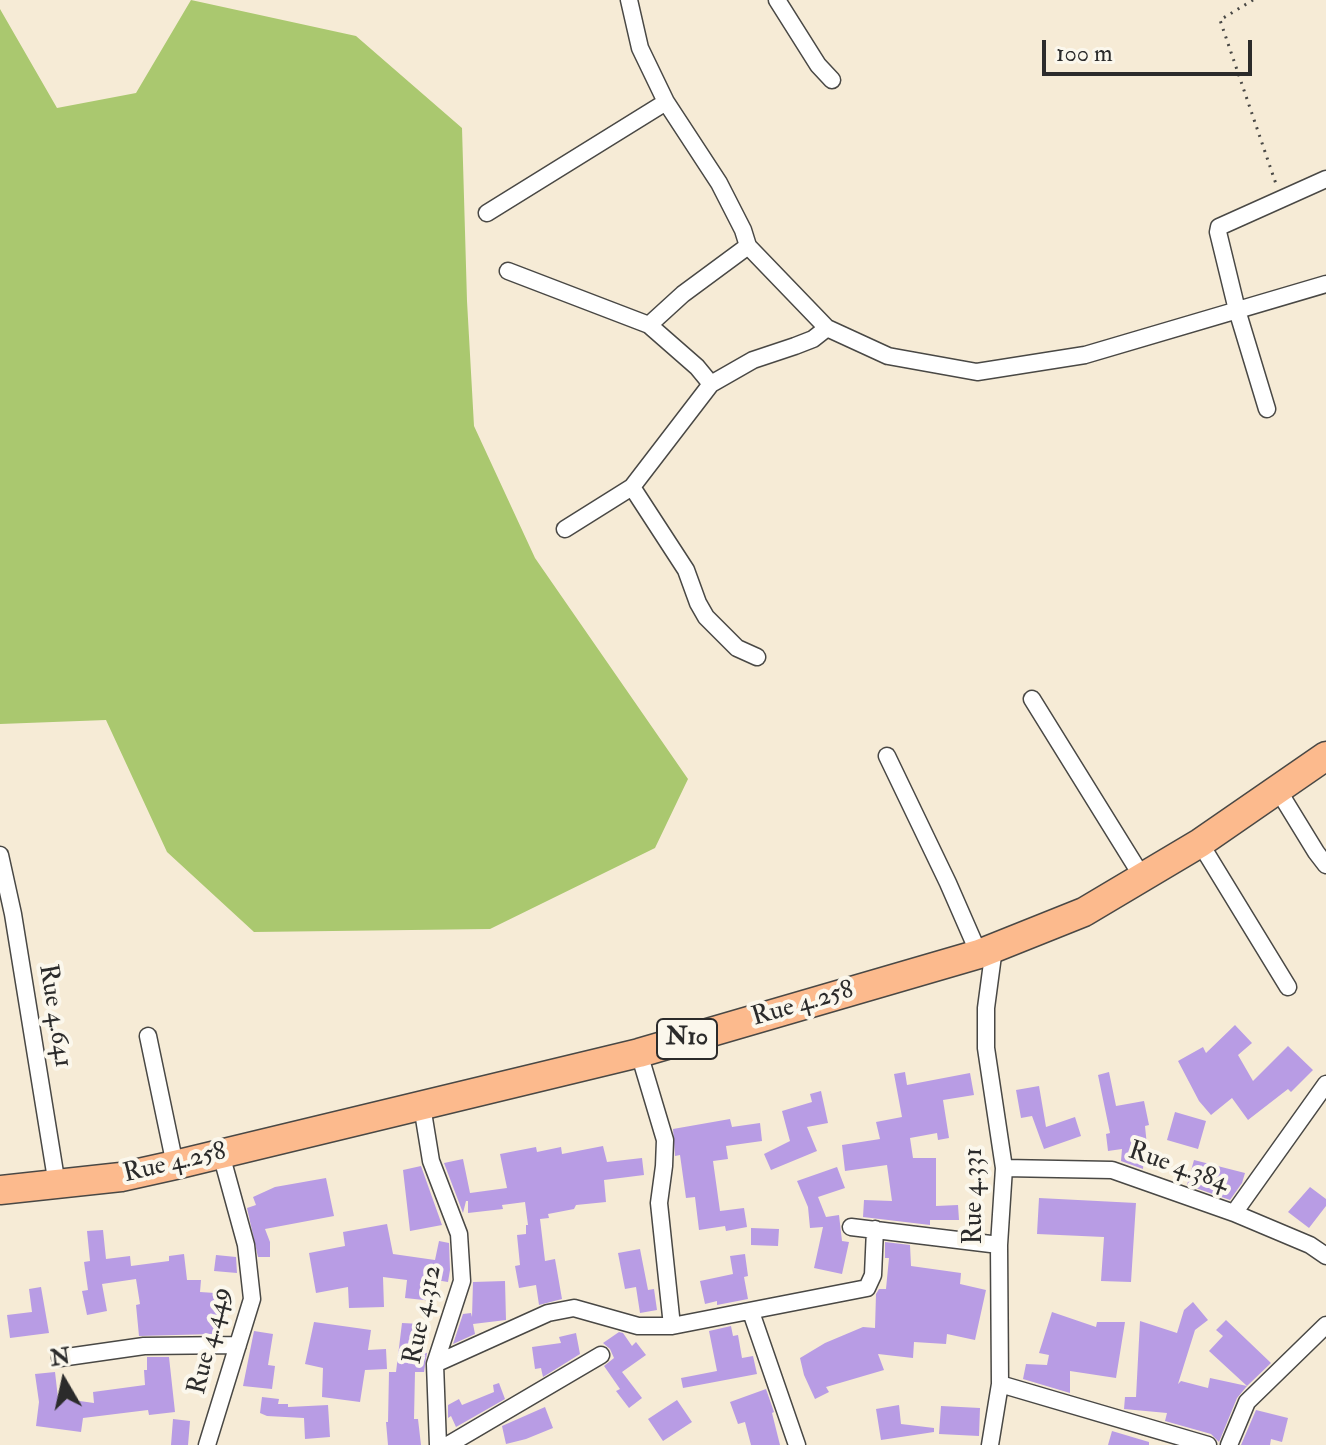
<!DOCTYPE html>
<html>
<head>
<meta charset="utf-8">
<style>
  body { margin:0 }
  #map { position:relative; width:1326px; height:1445px; overflow:hidden; background:#f6ebd6; font-family:"IM FELL Double Pica",serif }
  canvas { display:block }
  .north { position:absolute; left:24px; top:1341px; width:80px; height:80px; -webkit-text-stroke:6px #fbf7ec; paint-order:stroke; rotate:351deg; font-size:22px; font-weight:700; line-height:32px; text-align:center; color:#2b2b2b }
  .north::after { content:''; display:block; margin:auto; width:28px; height:36px; background:#2b2b2b; clip-path:polygon(50% 0,100% 100%,50% 72%,0 100%) }
  .scale { position:absolute; left:1042px; top:40px; width:210px; height:36px; box-sizing:border-box; border:4px solid #2b2b2b; border-top:0; padding-left:10px; font-size:24px; line-height:28px; white-space:nowrap; color:#2b2b2b; -webkit-text-stroke:6px #fbf7ec; paint-order:stroke }
</style>
</head>
<body>
<div id="map">
<canvas width="1326" height="1445"></canvas>
<div class="north">N</div>
<div class="scale">100 m</div>
</div>
<script>
const g = document.querySelector('canvas').getContext('2d');
g.lineJoin = 'round';
function fill(path, color) { g.fillStyle = color; g.fill(path, 'evenodd'); }
const shape = rows => new Path2D(rows.map(r => 'M' + r).join(''));
function trace(path, color, width, dash) { g.strokeStyle = color; g.lineWidth = width; g.lineCap = dash ? 'butt' : 'round'; g.setLineDash(dash || []); g.stroke(path); }
function drawText(font, color, halo, rows, align = 'center') {
  g.font = font + ' "IM FELL Double Pica",serif'; g.lineWidth = 8; g.setLineDash([]); g.textBaseline = 'middle'; g.strokeStyle = halo; g.fillStyle = color; for (const [text, x, y, turn = 0] of rows) {
    g.save(); g.translate(x, y); g.rotate((+turn || 0) * Math.PI / 180); g.textAlign = isNaN(turn) ? turn : align; if (halo) g.strokeText(text, 0, 0); g.fillText(text, 0, 0); g.restore();
  }
}
fill(shape([
  [191,0,356,36,462,128,467,301,474,426,535,558,688,779,655,848,490,929,254,932,167,852,106,720,0,724,0,9,57,108,136,93]
]), '#aac86f');
fill(shape([
  [1235,1025,1252,1043,1238,1055,1253,1081,1288,1046,1313,1070,1291,1092,1288,1089,1248,1120,1232,1098,1211,1115,1199,1101,1178,1061,1203,1047,1206,1053],
  [905,1072,907,1085,970,1073,974,1095,943,1100,949,1138,938,1140,937,1133,910,1138,913,1158,936,1158,936,1206,958,1205,959,1220,930,1220,930,1225,863,1217,864,1200,892,1201,887,1165,845,1171,842,1145,880,1139,876,1122,902,1117,894,1074],
  [1109,1072,1116,1106,1144,1101,1149,1125,1145,1126,1147,1146,1145,1146,1143,1169,1121,1161,1122,1149,1108,1151,1106,1134,1110,1133,1098,1075],
  [1039,1086,1046,1127,1075,1117,1081,1136,1044,1149,1032,1116,1021,1118,1016,1090],
  [821,1091,828,1123,807,1127,817,1151,771,1170,764,1154,790,1141,782,1111,812,1102,810,1094],
  [1175,1112,1206,1121,1198,1149,1167,1140],
  [730,1119,732,1127,760,1123,762,1141,726,1146,728,1159,713,1161,720,1211,744,1208,747,1227,726,1231,725,1226,699,1230,695,1197,686,1198,680,1155,675,1156,673,1129],
  [603,1146,607,1162,642,1158,644,1175,604,1180,606,1202,576,1205,574,1209,548,1214,549,1218,540,1219,545,1261,555,1259,562,1299,539,1305,536,1285,519,1288,515,1266,520,1265,517,1235,526,1234,526,1225,528,1225,525,1202,502,1205,503,1209,468,1213,468,1201,466,1201,463,1213,444,1163,463,1159,470,1193,507,1188,500,1154,536,1147,537,1152,561,1147,562,1154],
  [1194,1160,1245,1173,1242,1183,1230,1200,1187,1185],
  [421,1166,442,1225,410,1231,403,1170],
  [837,1167,845,1188,818,1197,826,1217,839,1215,842,1241,849,1242,842,1274,814,1268,823,1227,810,1228,808,1207,797,1181],
  [326,1178,334,1216,265,1229,270,1242,270,1257,258,1257,247,1208,256,1205,253,1197,275,1187],
  [1310,1187,1326,1199,1326,1206,1309,1228,1288,1212],
  [1039,1198,1136,1203,1131,1282,1101,1281,1104,1237,1037,1234],
  [387,1224,393,1254,435,1260,439,1241,449,1243,450,1270,448,1282,436,1280,433,1301,405,1298,407,1280,383,1277,384,1307,349,1308,348,1287,316,1293,309,1253,345,1246,343,1232],
  [751,1228,779,1229,778,1246,751,1245],
  [103,1230,106,1259,130,1256,131,1266,169,1261,169,1256,184,1254,187,1280,201,1280,200,1292,230,1294,225,1325,215,1323,213,1334,139,1336,136,1305,140,1304,136,1279,102,1284,107,1311,87,1315,82,1291,88,1290,84,1262,90,1261,87,1231],
  [885,1242,910,1245,911,1266,961,1273,960,1284,986,1290,975,1340,947,1334,946,1344,914,1342,913,1358,878,1354,884,1370,826,1387,829,1392,815,1399,804,1375,800,1358,825,1343,863,1327,875,1328,876,1294,879,1289,886,1289,889,1258,885,1258],
  [640,1249,648,1290,654,1289,657,1310,640,1313,636,1287,625,1289,618,1253],
  [745,1254,748,1276,744,1277,748,1299,717,1305,717,1301,705,1304,700,1281,733,1274,730,1256],
  [216,1255,236,1257,237,1273,214,1271],
  [505,1281,506,1320,473,1324,475,1334,453,1344,463,1314,471,1313,472,1317,473,1282],
  [41,1287,49,1333,10,1338,7,1315,32,1312,29,1289],
  [1193,1302,1208,1320,1195,1330,1178,1384,1181,1381,1208,1388,1210,1378,1247,1386,1237,1398,1219,1442,1211,1434,1165,1421,1167,1413,1124,1409,1125,1397,1136,1397,1140,1321,1177,1333,1184,1310],
  [1052,1312,1096,1327,1097,1322,1125,1322,1116,1378,1070,1371,1070,1393,1023,1379,1026,1364,1047,1365,1049,1355,1039,1353],
  [1226,1320,1271,1363,1247,1386,1209,1351,1223,1336,1216,1330],
  [314,1322,371,1330,368,1350,386,1349,387,1369,365,1370,360,1402,322,1397,323,1368,305,1364],
  [402,1323,422,1324,420,1352,427,1353,424,1372,415,1372,414,1419,418,1419,421,1445,388,1445,386,1422,388,1422,389,1372,396,1372],
  [731,1326,733,1336,738,1335,742,1358,753,1356,757,1374,683,1388,681,1378,717,1371,709,1331],
  [254,1331,273,1334,268,1365,275,1366,272,1389,243,1386],
  [619,1332,623,1333,632,1346,636,1342,646,1355,622,1372,642,1398,629,1408,616,1391,620,1389,604,1366,614,1358,610,1349,603,1343],
  [576,1333,580,1354,543,1377,541,1368,535,1369,532,1347,561,1343,559,1337],
  [147,1357,169,1357,175,1412,149,1415,148,1410,83,1418,81,1432,36,1426,39,1402,35,1374,55,1372,58,1398,94,1403,93,1392,145,1385,144,1370,147,1370],
  [499,1383,505,1399,456,1427,451,1416,448,1418,448,1405,459,1399,462,1405,494,1392,493,1385],
  [766,1389,774,1412,772,1413,780,1445,751,1445,745,1422,738,1424,730,1402],
  [262,1397,279,1399,278,1404,288,1404,288,1407,328,1405,330,1437,305,1439,304,1418,267,1416,260,1413],
  [677,1400,692,1422,663,1441,648,1419],
  [899,1405,901,1424,934,1428,934,1432,881,1440,876,1409],
  [941,1406,980,1408,979,1436,939,1434],
  [545,1407,553,1428,526,1439,506,1444,502,1426],
  [1256,1410,1288,1418,1282,1442,1271,1439,1270,1445,1241,1445],
  [173,1419,190,1421,188,1445,171,1445],
  [1112,1431,1149,1442,1149,1445,1108,1445]
]), '#b89ce4');
const minor = shape([
  [629,0,640,48,666,102,719,183,743,230,748,246,827,328,888,356,977,372,1085,355,1326,284],
  [777,0,818,65,832,80],
  [487,213,666,102],
  [508,271,649,325,697,367,711,384,632,487,565,529],
  [649,325,683,294,748,246],
  [711,384,753,360,795,346,813,339,827,328],
  [1267,409,1237,310,1218,232,1219,227,1326,179],
  [632,487,686,570,698,603,706,617,737,648,757,657],
  [1032,699,1143,878],
  [887,756,948,883,979,954],
  [1278,790,1316,852,1326,865],
  [1200,843,1288,987],
  [0,855,13,914,57,1185],
  [148,1036,175,1165],
  [639,1053,665,1140,664,1166,659,1203,672,1326],
  [422,1106,431,1161,459,1234,462,1281,435,1364,438,1445],
  [1004,1168,1112,1170,1234,1213,1310,1245,1326,1256],
  [1234,1213,1326,1084],
  [851,1227,999,1245],
  [751,1312,797,1445],
  [60,1358,144,1346,238,1345],
  [435,1364,548,1313,574,1308,638,1326,672,1326,867,1288,873,1275,875,1229],
  [1000,1384,1208,1445],
  [207,1445,252,1299,246,1245,221,1154],
  [448,1445,601,1355],
  [990,1445,1000,1384,999,1245,1004,1168,986,1048,986,1008,994,948],
  [1229,1445,1247,1402,1326,1325]
]);
const trunk = shape([
  [0,1190,121,1177,175,1165,639,1053,979,954,1084,912,1200,843,1326,756]
]);
trace(minor, '#494845', 19);
trace(trunk, '#494845', 31);
trace(shape([
  [1253,0,1220,20,1276,184]
]), '#494845', 3, [2, 6]);
trace(minor, '#fff', 16);
trace(trunk, '#fcba8d', 28);
for (const [x, y, w] of [
  [687,1039,60]
]) { const box = new Path2D(); box.roundRect(x - w / 2, y - 20, w, 40, 6); g.fillStyle = '#fbf7ec'; g.fill(box); trace(box, '#2b2b2b', 2); }
drawText('bold 24px', '#2b2b2b', null, [
  ["N10",687,1039]
]);
drawText('26px', '#2b2b2b', '#fbf7ec', [
  ["Rue 4.258",803,1005,-16],
  ["Rue 4.641",54,1016,81],
  ["Rue 4.258",175,1164,-13],
  ["Rue 4.384",1178,1168,19],
  ["Rue 4.331",975,1196,-90],
  ["Rue 4.312",424,1315,-78],
  ["Rue 4.449",211,1341,-76]
]);
</script>
</body>
</html>
